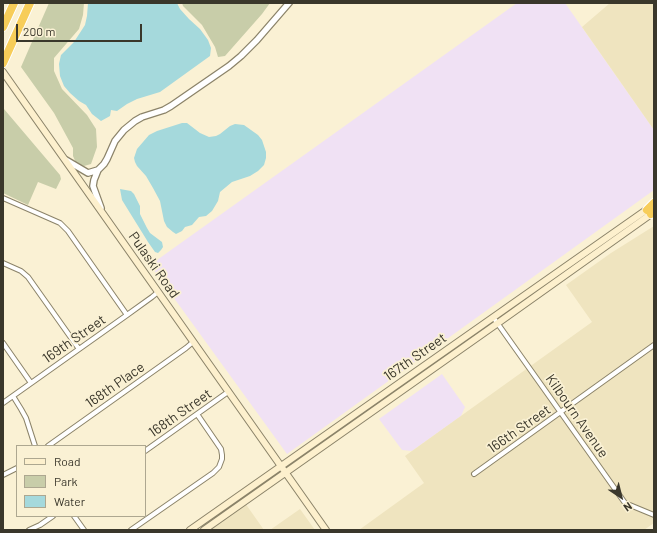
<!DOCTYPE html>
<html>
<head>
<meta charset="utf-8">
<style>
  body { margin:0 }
  #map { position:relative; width:657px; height:533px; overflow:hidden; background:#faf1d4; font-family:Barlow,sans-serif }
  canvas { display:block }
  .frame { position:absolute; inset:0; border:4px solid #3a372b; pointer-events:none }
  .legend { position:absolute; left:16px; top:445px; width:130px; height:72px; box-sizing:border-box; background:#faf1d4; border:1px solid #ada790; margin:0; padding:5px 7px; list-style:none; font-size:12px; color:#3a372b }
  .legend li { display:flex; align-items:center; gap:8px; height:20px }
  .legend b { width:20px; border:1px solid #ada790 }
  .north { position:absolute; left:601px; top:477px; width:40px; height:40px; -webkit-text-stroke:3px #faf1d4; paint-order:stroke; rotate:145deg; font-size:11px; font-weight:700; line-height:16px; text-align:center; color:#3a372b }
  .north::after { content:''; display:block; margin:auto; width:14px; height:18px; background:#3a372b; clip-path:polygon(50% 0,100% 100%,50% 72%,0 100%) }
  .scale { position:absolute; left:16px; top:24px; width:126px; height:18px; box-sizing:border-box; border:2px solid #3a372b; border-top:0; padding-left:5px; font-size:12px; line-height:14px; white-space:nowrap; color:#3a372b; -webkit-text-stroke:3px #faf1d4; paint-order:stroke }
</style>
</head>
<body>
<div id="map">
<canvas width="657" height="533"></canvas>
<div class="frame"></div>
<ul class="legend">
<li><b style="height:5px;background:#fdf0cd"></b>Road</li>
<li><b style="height:11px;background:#c8cda9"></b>Park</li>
<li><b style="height:11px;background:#a5d9dc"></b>Water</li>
</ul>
<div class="north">N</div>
<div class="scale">200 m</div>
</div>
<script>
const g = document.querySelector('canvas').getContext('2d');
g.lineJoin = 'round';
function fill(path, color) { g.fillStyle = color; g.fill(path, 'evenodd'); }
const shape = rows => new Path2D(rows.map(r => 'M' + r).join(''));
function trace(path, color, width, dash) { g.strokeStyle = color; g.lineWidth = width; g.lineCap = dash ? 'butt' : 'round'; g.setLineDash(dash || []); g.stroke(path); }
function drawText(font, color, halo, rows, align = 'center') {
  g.font = font + ' Barlow,sans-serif'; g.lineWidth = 3.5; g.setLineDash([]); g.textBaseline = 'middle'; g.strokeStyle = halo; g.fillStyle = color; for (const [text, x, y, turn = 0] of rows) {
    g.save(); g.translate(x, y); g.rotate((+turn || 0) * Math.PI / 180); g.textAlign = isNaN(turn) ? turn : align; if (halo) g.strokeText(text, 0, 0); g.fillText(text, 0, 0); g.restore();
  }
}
fill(shape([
  [517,3,565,3,654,130,654,190,287,454,150,265],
  [442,374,465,407,461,416,412,451,402,450,379,419]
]), '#f0e1f4');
fill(shape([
  [610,3,654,3,654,130,582,27],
  [654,226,654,523,644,530,359,530,424,483,405,456,592,322,566,285,611,253],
  [245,503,264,530,207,530],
  [300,509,315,530,270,530]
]), '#efe4bf');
fill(shape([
  [49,3,84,3,83,15,79,29,54,58,54,71,62,89,87,115,96,129,97,147,91,164,84,166,76,163,73,156,73,148,54,113,21,67],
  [182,3,270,3,262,14,225,56,218,57,215,47,202,25,183,6],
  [4,109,60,175,61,179,56,189,38,182,28,205,3,193,3,112]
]), '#c8cda9');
fill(shape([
  [88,3,177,3,180,9,189,19,200,29,208,40,211,48,210,56,160,92,137,99,127,104,117,111,111,110,110,116,101,121,92,114,86,105,79,101,70,93,64,86,60,76,59,64,61,55,74,42,85,25,87,16],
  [182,123,187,123,200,133,209,137,216,136,220,134,230,126,235,124,244,125,258,135,262,140,266,152,266,158,264,165,258,171,250,176,232,182,220,192,218,201,212,211,206,216,199,217,192,225,185,227,182,231,176,234,173,232,167,227,164,221,160,201,153,188,146,176,137,166,135,162,134,158,137,149,149,135,157,131],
  [120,189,131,191,134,194,140,206,140,214,147,228,150,233,162,242,163,247,161,250,158,253,155,252,148,242,130,213,122,200]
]), '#a5d9dc');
const minor = shape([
  [3,198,60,223,68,231,127,315],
  [3,263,21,271,28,277,79,349],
  [493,317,625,503,654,515],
  [3,343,31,383],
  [13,396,21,409,26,418,35,446],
  [3,403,127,315,152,297,158,292],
  [48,446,186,348,193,342],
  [145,451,228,392],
  [474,474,654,345],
  [3,475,17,468],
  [74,516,84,530],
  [29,530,40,525,53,516],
  [131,530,213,473,219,467,222,459,222,455,221,449,197,414]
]);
const tertiary = shape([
  [66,160,88,173,98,170],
  [101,208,93,186,94,180,98,170,104,164,107,159,115,141,124,130,135,121,142,117,164,110,171,106,229,66,241,56,257,40,289,3]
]);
const secondary = shape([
  [3,72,326,530],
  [190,530,649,208],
  [204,530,498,323,654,212]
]);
const motorway = shape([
  [3,27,14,3],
  [3,63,30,3],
  [647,210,654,203],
  [651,214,654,212]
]);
trace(minor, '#8b8369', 6);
trace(tertiary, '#8b8369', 8);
trace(secondary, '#8b8369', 8);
trace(motorway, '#fff', 10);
trace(minor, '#fff', 4);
trace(tertiary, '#fff', 5.5);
trace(secondary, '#fdf0cd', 6);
trace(motorway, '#f7cd59', 8);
drawText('14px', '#3a372b', '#faf1d4', [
  ["Pulaski Road",154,265,55],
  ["169th Street",74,339,-35],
  ["167th Street",415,357,-35],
  ["168th Place",115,385,-35],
  ["168th Street",180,413,-35],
  ["Kilbourn Avenue",577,416,55],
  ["166th Street",519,429,-35]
]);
</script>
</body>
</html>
